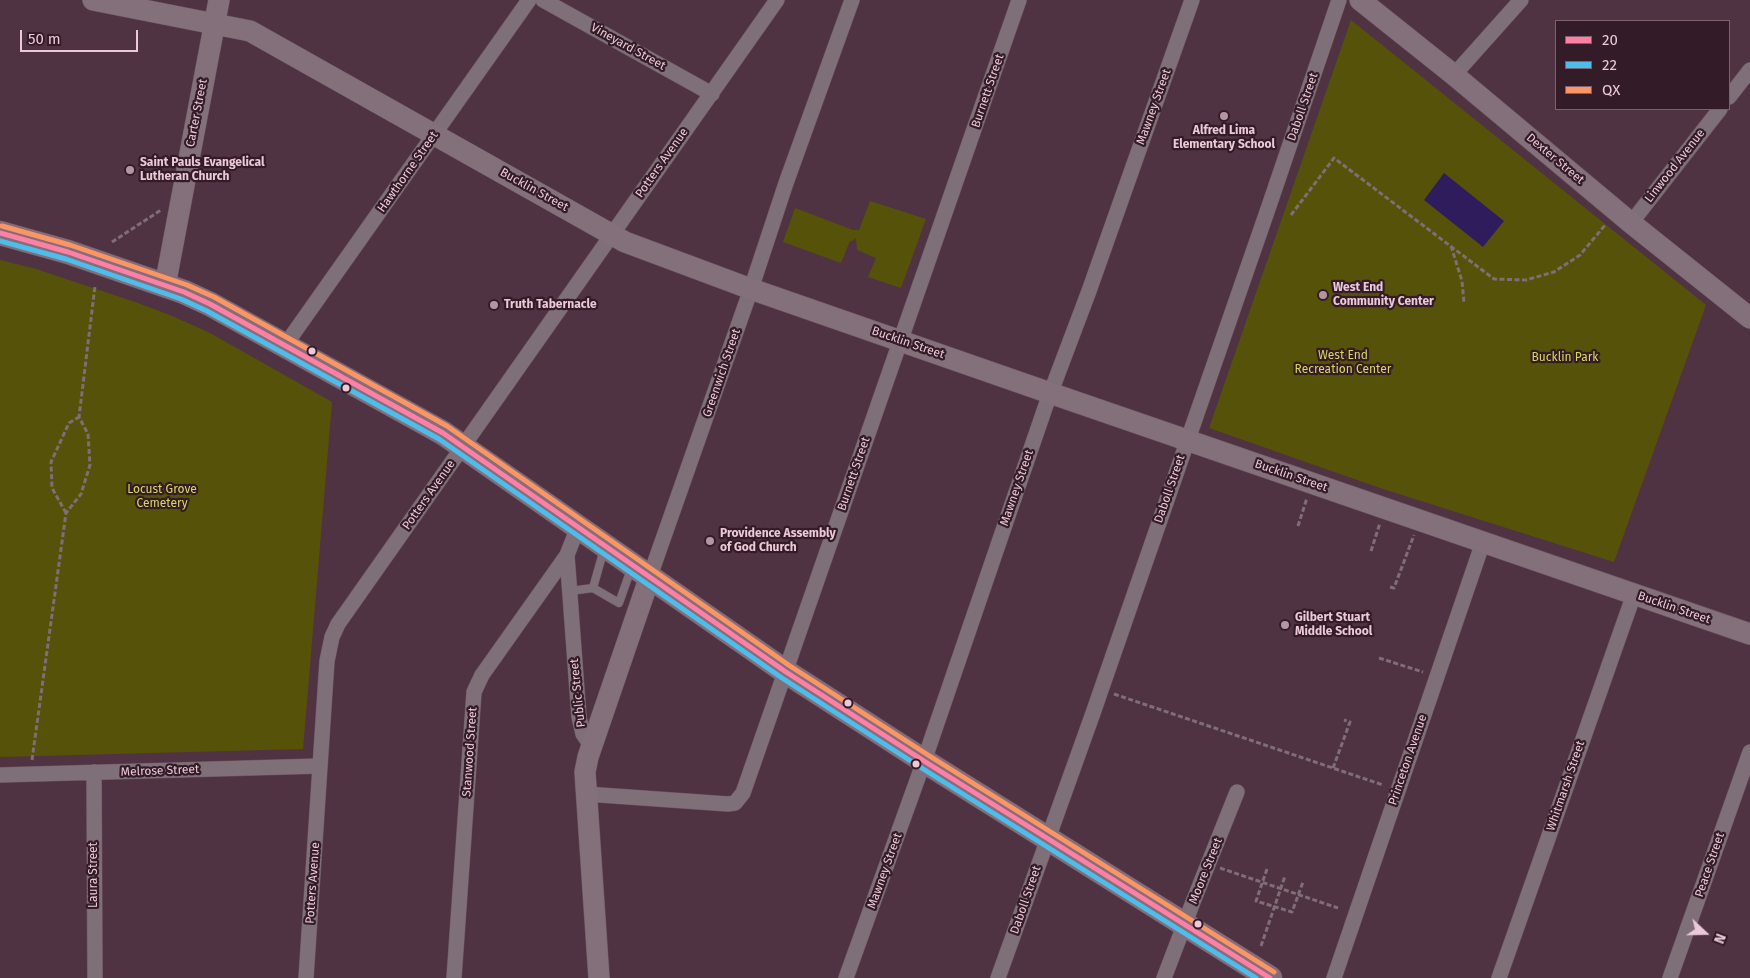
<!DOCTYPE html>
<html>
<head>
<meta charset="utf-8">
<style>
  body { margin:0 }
  #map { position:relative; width:1750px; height:978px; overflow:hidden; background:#503343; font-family:"Fira Sans",sans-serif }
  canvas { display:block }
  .legend { position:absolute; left:1555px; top:20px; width:175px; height:90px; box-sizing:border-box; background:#331b27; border:1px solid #7d616e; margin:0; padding:6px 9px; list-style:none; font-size:15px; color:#ebc9d8 }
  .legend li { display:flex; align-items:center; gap:10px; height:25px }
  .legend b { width:25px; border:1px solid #7d616e }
  .north { position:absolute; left:1680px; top:908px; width:50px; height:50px; -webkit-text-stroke:4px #331b27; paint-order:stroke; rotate:111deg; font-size:14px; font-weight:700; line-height:20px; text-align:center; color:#ebc9d8 }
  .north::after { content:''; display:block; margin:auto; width:18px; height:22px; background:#ebc9d8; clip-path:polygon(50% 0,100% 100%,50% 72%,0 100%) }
  .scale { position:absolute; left:20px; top:30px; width:118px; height:22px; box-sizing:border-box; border:2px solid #ebc9d8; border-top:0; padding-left:6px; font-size:15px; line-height:18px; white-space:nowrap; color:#ebc9d8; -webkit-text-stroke:4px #331b27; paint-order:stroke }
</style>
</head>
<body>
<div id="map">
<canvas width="1750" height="978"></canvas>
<ul class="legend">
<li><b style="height:6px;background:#ff80a4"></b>20</li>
<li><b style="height:6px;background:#4dbdec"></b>22</li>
<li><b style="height:6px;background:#fb9564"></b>QX</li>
</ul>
<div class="north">N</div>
<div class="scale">50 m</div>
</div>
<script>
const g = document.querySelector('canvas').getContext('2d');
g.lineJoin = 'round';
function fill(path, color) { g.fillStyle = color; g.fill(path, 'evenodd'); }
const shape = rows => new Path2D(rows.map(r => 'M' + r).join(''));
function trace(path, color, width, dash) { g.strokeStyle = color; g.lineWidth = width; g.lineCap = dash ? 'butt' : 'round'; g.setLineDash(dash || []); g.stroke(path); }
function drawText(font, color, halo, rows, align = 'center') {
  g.font = font + ' "Fira Sans",sans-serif'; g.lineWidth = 4.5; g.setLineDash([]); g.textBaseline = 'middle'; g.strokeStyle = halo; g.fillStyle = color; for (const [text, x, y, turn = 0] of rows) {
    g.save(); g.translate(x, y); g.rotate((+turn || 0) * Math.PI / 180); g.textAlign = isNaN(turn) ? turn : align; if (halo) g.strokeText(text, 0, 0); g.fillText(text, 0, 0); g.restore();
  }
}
fill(shape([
  [1351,20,1706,305,1614,562,1380,488,1209,428],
  [870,201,926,219,901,288,868,277,876,258,857,250,856,238,852,241,850,241,841,263,783,242,795,208,853,230,859,230],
  [0,260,36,269,138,303,172,316,210,333,332,402,303,749,0,757]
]), '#575209');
fill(shape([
  [1444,173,1504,221,1483,247,1424,200]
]), '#2f1c5c');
const lane = shape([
  [604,549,593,588,619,603,631,569],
  [570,591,593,588]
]);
const street = shape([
  [543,0,712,94],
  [1454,75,1521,0],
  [1729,97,1750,70],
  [1631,223,1720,109],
  [286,344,529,0],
  [578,527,567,555,579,717,583,734,592,747],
  [650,576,751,289,786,183,852,0],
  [94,772,95,978],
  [0,775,320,766],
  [586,794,728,804,735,803,743,793,1019,0],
  [306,978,327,661,332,637,338,624,777,0],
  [454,978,474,692,482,675,567,555],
  [846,978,924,761,1046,405,1089,291,1192,0],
  [998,978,1092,716,1269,206,1339,0],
  [1164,978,1193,902,1237,792],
  [1334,978,1483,542],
  [1499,978,1634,594],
  [1670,978,1750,752]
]);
const secondary = shape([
  [93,0,250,31,625,242,751,289,1050,393,1750,634],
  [1360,0,1454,75,1631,223,1750,318],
  [165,286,219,0],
  [599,978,585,772,588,757,650,576]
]);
const primary = shape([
  [0,233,68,252,184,292,210,304,443,433,786,672,924,761,1270,978]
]);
trace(lane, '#69505d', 9);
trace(street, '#69505d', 16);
trace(secondary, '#69505d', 22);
trace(primary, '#69505d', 25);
trace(shape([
  [1291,215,1334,158,1494,279,1526,280,1554,272,1580,255,1606,224],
  [112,242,161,210],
  [1451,246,1462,281,1464,303],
  [66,513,52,488,51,462,69,423,79,417],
  [1298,526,1307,498],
  [1371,551,1380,523],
  [1390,587,1394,588,1414,535],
  [1379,658,1423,672],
  [1114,694,1383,785],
  [32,760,66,513,81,494,90,465,88,434,79,417,95,286],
  [1333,768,1350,722,1344,720],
  [1220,868,1338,908],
  [1267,869,1256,901,1292,912,1303,882],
  [1261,946,1285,876]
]), '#7f6e76', 3, [5, 2.5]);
trace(lane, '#7f6f78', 8);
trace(street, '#7f6f78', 15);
trace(secondary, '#83707a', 21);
trace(primary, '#836e79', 24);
trace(shape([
  [0,233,68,252,184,292,210,304,443,433,786,672,924,761,1270,978]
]), '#ff80a4', 5);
trace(shape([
  [0,241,66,259,181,299,207,311,439,439,782,678,920,767,1256,978]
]), '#4dbdec', 5);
trace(shape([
  [2,226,70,245,187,285,214,297,447,426,790,666,928,755,1274,972]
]), '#fb9564', 5);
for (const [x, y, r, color] of [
  [1224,116,5,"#b594a4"],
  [130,170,5,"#b594a4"],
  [1323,295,5,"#b594a4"],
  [494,305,5,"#b594a4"],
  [312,351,4.5,"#ebc9d8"],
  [346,388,4.5,"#ebc9d8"],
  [710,541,5,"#b594a4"],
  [1285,625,5,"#b594a4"],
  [848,703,4.5,"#ebc9d8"],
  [916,764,4.5,"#ebc9d8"],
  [1198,924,4.5,"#ebc9d8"]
]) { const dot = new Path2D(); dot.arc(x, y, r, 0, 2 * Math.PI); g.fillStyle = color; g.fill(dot); trace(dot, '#331b27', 2); }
drawText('12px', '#ebc9d8', '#331b27', [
  ["Vineyard Street",628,47,29],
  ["Burnett Street",988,91,-71],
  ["Mawney Street",1154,107,-70],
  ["Daboll Street",1303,107,-71],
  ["Carter Street",197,113,-79],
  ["Dexter Street",1555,159,40],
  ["Potters Avenue",662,163,-55],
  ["Linwood Avenue",1675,166,-52],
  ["Hawthorne Street",408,172,-55],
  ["Bucklin Street",534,190,29],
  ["Bucklin Street",908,343,19],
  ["Greenwich Street",722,373,-71],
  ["Burnett Street",854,474,-71],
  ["Bucklin Street",1291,476,19],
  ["Mawney Street",1017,488,-71],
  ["Daboll Street",1170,489,-71],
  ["Potters Avenue",429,495,-55],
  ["Bucklin Street",1674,608,19],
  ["Public Street",578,693,-96],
  ["Stanwood Street",470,752,-86],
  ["Princeton Avenue",1408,760,-71],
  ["Melrose Street",160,771,-2],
  ["Whitmarsh Street",1566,786,-71],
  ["Peace Street",1710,865,-71],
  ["Mawney Street",885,871,-70],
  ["Moore Street",1206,871,-68],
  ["Laura Street",94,875,-90],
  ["Potters Avenue",313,883,-86],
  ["Daboll Street",1026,900,-71]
]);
drawText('bold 12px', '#ebc9d8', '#331b27', [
  ["Alfred Lima",1224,131,"center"],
  ["Elementary School",1224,145,"center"],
  ["Saint Pauls Evangelical",140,163],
  ["Lutheran Church",140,177],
  ["West End",1333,288],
  ["Community Center",1333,302],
  ["Truth Tabernacle",504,305],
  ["Providence Assembly",720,534],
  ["of God Church",720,548],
  ["Gilbert Stuart",1295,618],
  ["Middle School",1295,632]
], 'left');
drawText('12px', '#d8d85d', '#331b27', [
  ["West End",1343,356],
  ["Recreation Center",1343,370],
  ["Bucklin Park",1565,358],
  ["Locust Grove",162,490],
  ["Cemetery",162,504]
]);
</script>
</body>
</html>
